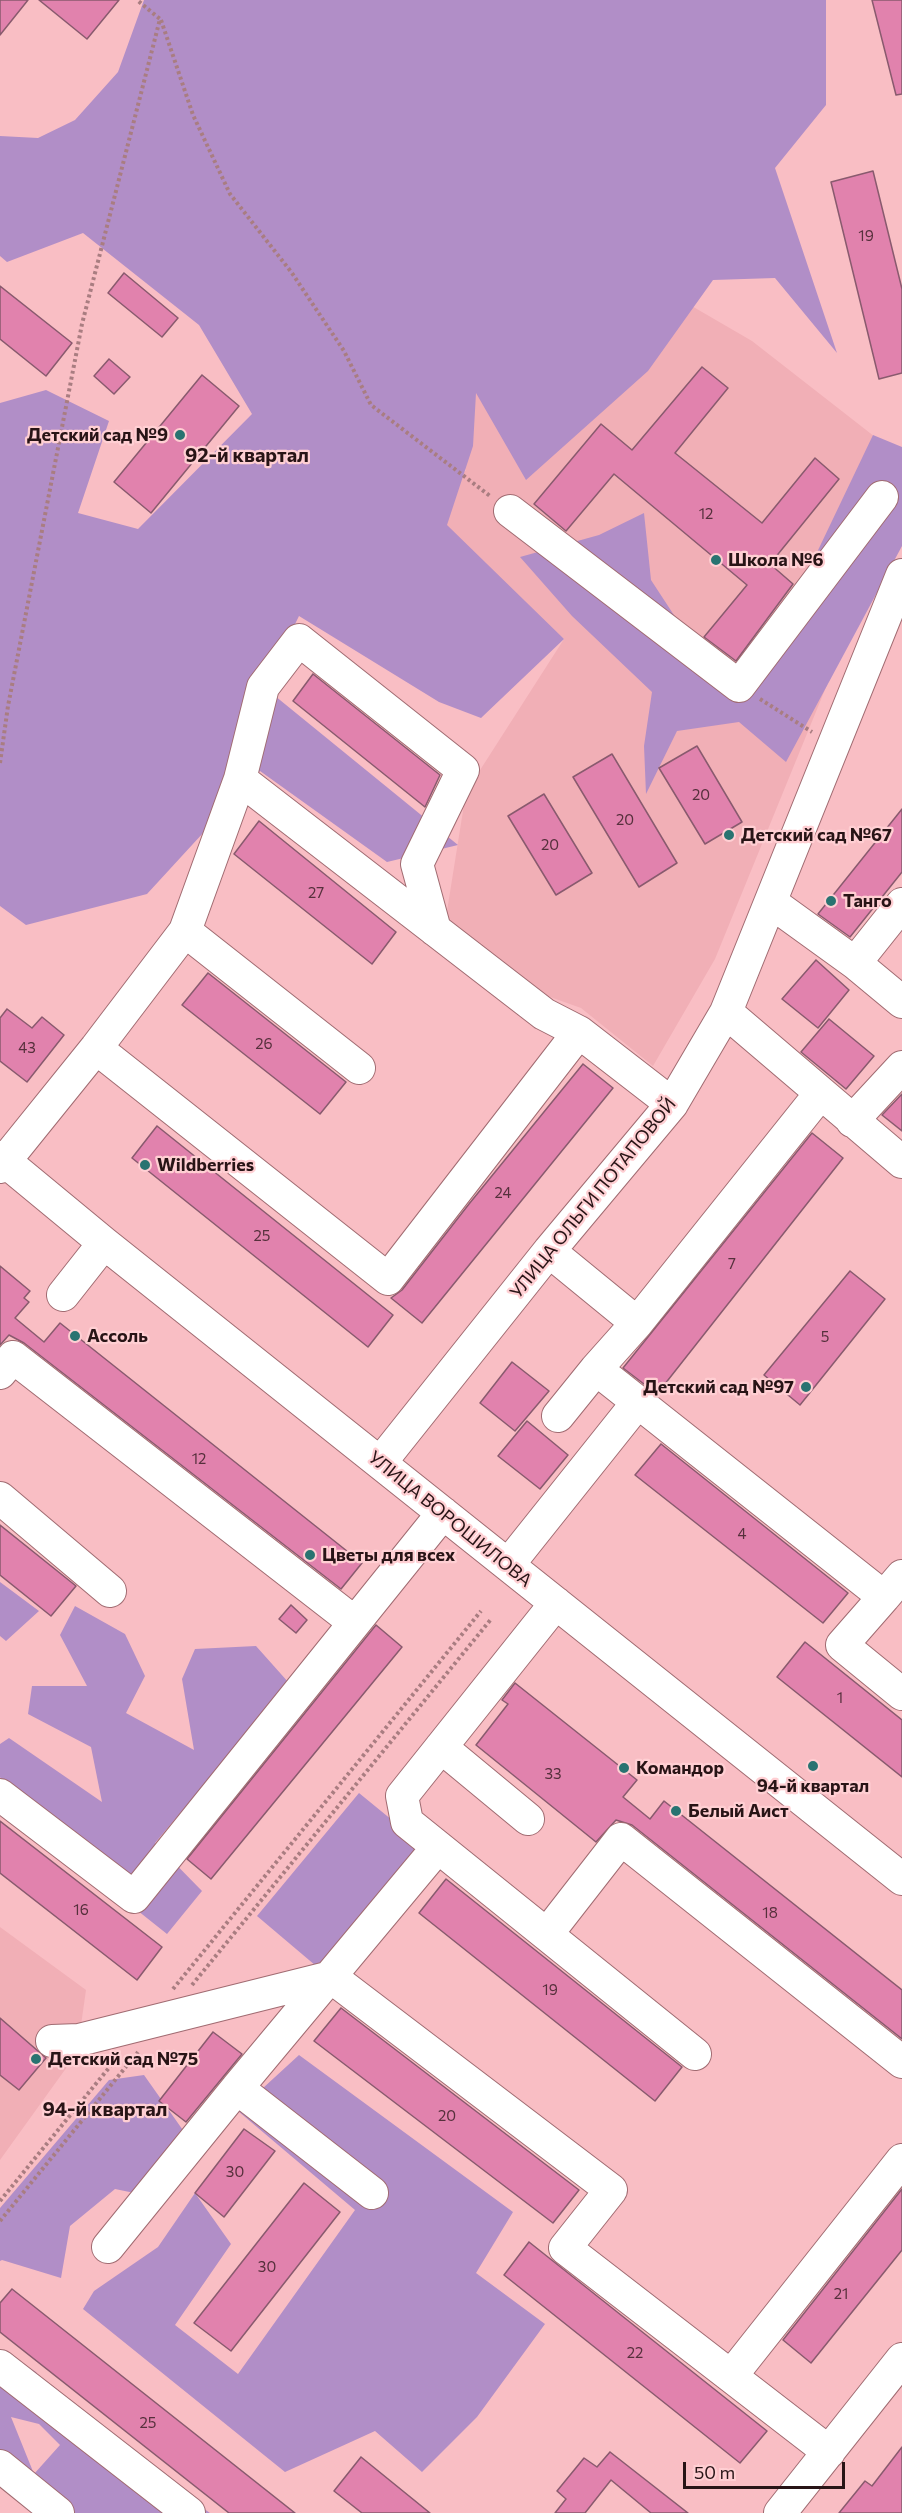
<!DOCTYPE html>
<html>
<head>
<meta charset="utf-8">
<style>
  body { margin:0 }
  #map { position:relative; width:902px; height:2513px; overflow:hidden; background:#f9bec4; font-family:Commissioner,sans-serif }
  canvas { display:block }
  .scale { position:absolute; left:683px; top:2462px; width:162px; height:27px; box-sizing:border-box; border:3px solid #281416; border-top:0; padding-left:8px; font-size:18px; line-height:21px; white-space:nowrap; color:#281416; -webkit-text-stroke:4px #ffcfd3; paint-order:stroke }
</style>
</head>
<body>
<div id="map">
<canvas width="902" height="2513"></canvas>
<div class="scale">50 m</div>
</div>
<script>
const g = document.querySelector('canvas').getContext('2d');
g.lineJoin = 'round';
function fill(path, color) { g.fillStyle = color; g.fill(path, 'evenodd'); }
const shape = rows => new Path2D(rows.map(r => 'M' + r).join(''));
function trace(path, color, width, dash) { g.strokeStyle = color; g.lineWidth = width; g.lineCap = dash ? 'butt' : 'round'; g.setLineDash(dash || []); g.stroke(path); }
function drawText(font, color, halo, rows, align = 'center') {
  g.font = font + ' Commissioner,sans-serif'; g.lineWidth = 4.5; g.setLineDash([]); g.textBaseline = 'middle'; g.strokeStyle = halo; g.fillStyle = color; for (const [text, x, y, turn = 0] of rows) {
    g.save(); g.translate(x, y); g.rotate((+turn || 0) * Math.PI / 180); g.textAlign = isNaN(turn) ? turn : align; if (halo) g.strokeText(text, 0, 0); g.fillText(text, 0, 0); g.restore();
  }
}
fill(shape([
  [597,251,752,341,902,458,902,501,715,959,653,1066,581,1008,511,983,444,930,466,792,564,639,418,529,466,470,434,439],
  [0,1927,86,1990,77,2053,0,2160]
]), '#f1afb6');
fill(shape([
  [144,0,826,0,826,105,775,168,837,353,775,278,713,280,648,371,526,480,476,393,473,446,447,525,564,639,481,718,439,702,299,616,264,687,458,845,387,862,260,771,147,894,26,925,0,906,0,403,46,390,109,421,78,513,138,529,252,414,199,325,83,233,7,262,0,256,0,136,38,138,75,120,118,72],
  [873,435,902,447,902,546,786,762,739,722,677,731,646,794,644,746,652,692,572,616,520,557,599,535,644,513,651,580,719,684,768,655],
  [0,1582,39,1611,6,1641,0,1636],
  [75,1606,125,1634,145,1676,126,1713,194,1750,182,1679,195,1649,256,1646,289,1683,155,1843,202,1891,167,1934,20,1817,0,1777,0,1744,9,1738,102,1802,91,1747,28,1714,32,1686,87,1686,60,1635],
  [359,1793,425,1847,322,1971,257,1916],
  [299,2055,513,2212,476,2273,545,2324,477,2417,422,2472,375,2431,285,2472,83,2309,94,2291,158,2247,195,2193,231,2244,175,2325,238,2374,355,2210,238,2111],
  [144,2075,192,2143,149,2196,115,2189,70,2226,61,2278,2,2260,0,2261,0,2208,109,2080],
  [0,2350,36,2372,55,2405,210,2513,36,2513,0,2477],
  [11,2417,39,2424,60,2445,34,2474]
]), '#b18ec7');
const building = shape([
  [0,0,28,0,0,35,0,0],
  [39,0,119,0,87,39,39,0],
  [872,0,902,0,902,94,896,95,872,0],
  [873,171,902,289,902,373,879,379,831,182,873,171],
  [124,273,178,318,162,337,108,293,124,273],
  [0,286,72,343,46,376,0,339,0,286],
  [109,359,130,377,114,394,94,376,109,359],
  [702,367,728,388,675,453,762,523,815,458,839,479,770,564,793,584,736,661,704,637,747,585,614,474,566,531,534,504,601,424,632,450,702,367],
  [202,375,239,406,151,513,114,482,202,375],
  [313,674,440,775,425,807,293,701,313,674],
  [697,746,742,822,705,844,659,768,697,746],
  [612,754,677,863,639,887,573,777,612,754],
  [544,794,592,873,556,895,508,816,544,794],
  [902,809,902,872,850,937,818,914,902,809],
  [259,821,396,932,372,964,234,854,259,821],
  [816,960,849,990,818,1028,782,999,816,960],
  [208,973,346,1082,320,1114,182,1005,208,973],
  [7,1009,32,1028,42,1017,64,1035,27,1082,0,1061,0,1018,7,1009],
  [829,1019,874,1056,846,1089,801,1052,829,1019],
  [583,1064,613,1088,422,1323,391,1298,402,1290,469,1204,583,1064],
  [902,1094,902,1131,882,1115,902,1094],
  [157,1126,393,1315,368,1347,132,1158,157,1126],
  [812,1133,843,1158,657,1394,623,1368,812,1133],
  [0,1266,30,1291,24,1298,29,1302,15,1318,44,1342,60,1323,362,1563,341,1589,24,1343,9,1335,0,1345,0,1266],
  [850,1271,885,1299,800,1405,764,1375,850,1271],
  [512,1362,549,1391,515,1431,480,1403,512,1362],
  [527,1421,568,1455,540,1489,498,1456,527,1421],
  [661,1444,848,1593,823,1623,635,1475,661,1444],
  [0,1525,76,1586,51,1616,0,1575,0,1525],
  [291,1605,307,1620,296,1633,279,1619,291,1605],
  [376,1625,402,1647,211,1879,187,1859,376,1625],
  [805,1642,902,1720,902,1777,777,1677,805,1642],
  [515,1683,637,1780,623,1797,650,1819,664,1801,902,1990,902,2039,632,1825,616,1820,596,1842,476,1745,508,1704,502,1700,515,1683],
  [0,1821,162,1947,137,1980,0,1873,0,1821],
  [446,1879,682,2067,655,2101,419,1913,446,1879],
  [341,2008,579,2190,553,2223,314,2041,341,2008],
  [0,2018,46,2058,19,2090,0,2075,0,2018],
  [213,2032,242,2054,186,2122,159,2101,213,2032],
  [244,2129,275,2151,224,2217,195,2193,244,2129],
  [304,2183,340,2212,231,2351,194,2323,304,2183],
  [902,2189,902,2250,811,2363,783,2340,902,2189],
  [529,2242,767,2431,740,2463,504,2275,529,2242],
  [12,2289,295,2513,229,2513,0,2332,0,2303,12,2289],
  [902,2447,902,2513,839,2513,865,2481,872,2486,902,2447],
  [610,2452,688,2513,651,2513,611,2480,585,2513,555,2513,566,2499,557,2491,584,2458,597,2467,610,2452],
  [361,2457,430,2513,362,2513,334,2491,361,2457]
]);
fill(building, '#e182ad');
trace(building, '#895a6e', 1.5);
const minor = shape([
  [510,511,739,686,882,497],
  [240,779,544,1014,579,1032,672,1104],
  [772,903,855,963,902,1002],
  [185,931,359,1068],
  [855,963,902,904],
  [726,1012,902,1162],
  [96,1048,388,1279,579,1032],
  [852,1121,902,1067],
  [0,1157,104,1243,902,1879],
  [0,1167,96,1048,185,931,240,779,263,687,299,640,463,770,417,864,435,930],
  [549,1251,637,1323],
  [63,1295,104,1243],
  [596,1369,884,1597,842,1645,902,1694],
  [0,1373,13,1357,354,1622],
  [558,1416,596,1369,637,1323,820,1094],
  [380,1463,549,1251,672,1104,726,1012,902,575],
  [0,1498,110,1591],
  [508,1565,638,1402],
  [884,1597,902,1576],
  [556,1603,402,1796,407,1822,695,2054],
  [441,1747,528,1819],
  [0,1795,134,1897,443,1513],
  [547,1934,621,1839,902,2062],
  [52,2041,79,2040,331,1977,611,2190,565,2248,829,2452],
  [372,2193,237,2088,438,1847],
  [108,2247,237,2088],
  [0,2366,189,2513],
  [731,2376,902,2160],
  [0,2466,58,2513],
  [780,2513,902,2359]
]);
trace(minor, '#a06b71', 34);
trace(shape([
  [161,20,193,115,230,194,292,273,344,351,371,405,490,496],
  [760,699,812,732],
  [0,763,8,706,82,324,160,19,137,0],
  [192,1985,492,1618],
  [173,1989,481,1611],
  [0,2201,117,2058],
  [0,2221,138,2052]
]), '#a97d81', 4, [3, 3]);
trace(minor, '#fff', 32);
for (const [x, y, r, color] of [
  [180,435,6,"#297371"],
  [716,560,6,"#297371"],
  [729,835,6,"#297371"],
  [831,901,6,"#297371"],
  [145,1165,6,"#297371"],
  [75,1336,6,"#297371"],
  [806,1387,6,"#297371"],
  [310,1555,6,"#297371"],
  [813,1766,6,"#297371"],
  [624,1768,6,"#297371"],
  [676,1811,6,"#297371"],
  [36,2059,6,"#297371"]
]) { const dot = new Path2D(); dot.arc(x, y, r, 0, 2 * Math.PI); g.fillStyle = color; g.fill(dot); trace(dot, '#ffcfd3', 2); }
drawText('15px', '#56303c', null, [
  ["19",866,236],
  ["12",706,514],
  ["20",701,795],
  ["20",625,820],
  ["20",550,845],
  ["27",316,893],
  ["26",264,1044],
  ["43",27,1048],
  ["24",503,1193],
  ["25",262,1236],
  ["7",732,1264],
  ["5",825,1337],
  ["12",199,1459],
  ["4",742,1534],
  ["1",840,1698],
  ["33",553,1774],
  ["16",81,1910],
  ["18",770,1913],
  ["19",550,1990],
  ["20",447,2116],
  ["30",235,2172],
  ["30",267,2267],
  ["21",841,2294],
  ["22",635,2353],
  ["25",148,2423]
]);
drawText('bold 18px', '#281416', '#ffcfd3', [
  ["Детский сад №9",168,435,"right"],
  ["Школа №6",728,560],
  ["Детский сад №67",741,835],
  ["Танго",843,901],
  ["Wildberries",157,1165],
  ["Ассоль",87,1336],
  ["Детский сад №97",794,1387,"right"],
  ["Цветы для всех",322,1555],
  ["Командор",636,1768],
  ["94-й квартал",813,1786,"center"],
  ["Белый Аист",688,1811],
  ["Детский сад №75",48,2059]
], 'left');
drawText('18px', '#281416', '#ffcfd3', [
  ["УЛИЦА ОЛЬГИ ПОТАПОВОЙ",593,1198,-51],
  ["УЛИЦА ВОРОШИЛОВА",450,1519,39]
]);
drawText('bold 20px', '#281416', '#ffcfd3', [
  ["92-й квартал",247,455],
  ["94-й квартал",105,2109]
]);
</script>
</body>
</html>
